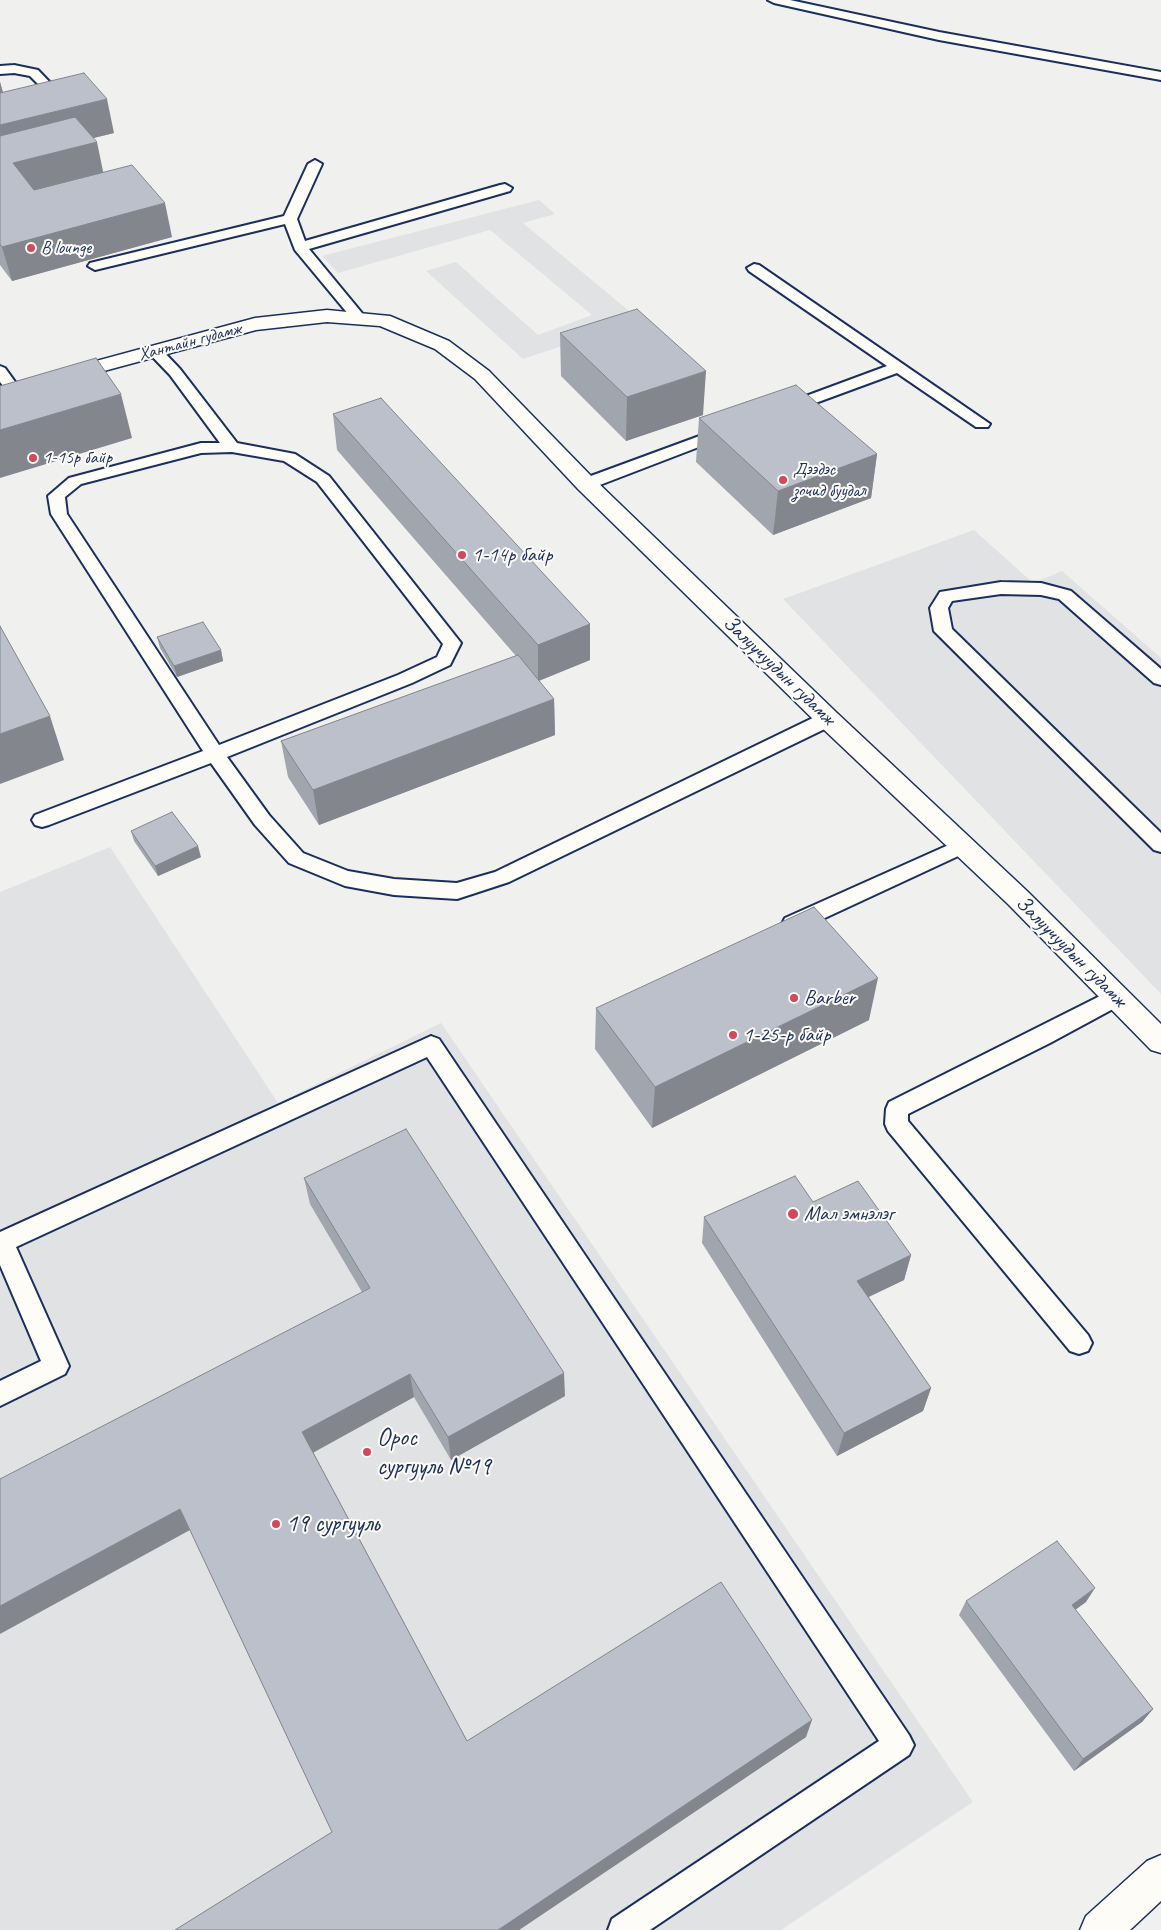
<!DOCTYPE html>
<html>
<head>
<meta charset="utf-8">
<style>
  body { margin:0 }
  canvas { display:block; background:#f0f0ee }
</style>
</head>
<body>
<canvas width="1161" height="1930"></canvas>
<script>
const g = document.querySelector('canvas').getContext('2d');
g.lineJoin = 'round';
function fill(path, color) { g.fillStyle = color; g.fill(path, 'evenodd'); }
const shape = rows => new Path2D(rows.map(r => 'M' + r).join(''));
function trace(path, color, width, dash) { g.strokeStyle = color; g.lineWidth = width; g.lineCap = dash ? 'butt' : 'round'; g.setLineDash(dash || []); g.stroke(path); }
function drawText(font, color, halo, rows, align = 'center') {
  g.font = font + ' Caveat,sans-serif'; g.lineWidth = 4; g.setLineDash([]); g.textBaseline = 'middle'; g.strokeStyle = halo; g.fillStyle = color; for (const [text, x, y, turn = 0] of rows) {
    g.save(); g.translate(x, y); g.rotate((+turn || 0) * Math.PI / 180); g.textAlign = isNaN(turn) ? turn : align; if (halo) g.strokeText(text, 0, 0); g.fillText(text, 0, 0); g.restore();
  }
}
fill(shape([
  [539,200,555,214,523,223,640,320,523,359,426,271,456,262,538,335,592,315,490,230,338,273,322,256],
  [974,530,1033,583,1062,571,1161,658,1161,994,783,599],
  [110,847,278,1103,441,1023,973,1802,781,1930,0,1930,0,892]
]), '#e0e2e3');
const service = shape([
  [768,0,790,0,939,32,1161,72,1161,80,939,40,774,3,768,0],
  [14,65,38,70,60,93,54,97,50,96,30,76,14,73,0,74,0,66,14,65],
  [315,160,322,164,297,219,305,241,500,185,505,184,512,188,510,191,309,249,366,318,359,322,354,321,295,250,285,224,95,270,88,266,90,263,284,216,308,164,315,160],
  [754,264,759,265,990,424,988,427,976,427,897,373,791,412,779,412,777,409,779,406,887,366,749,271,747,268,754,264],
  [155,346,160,348,180,369,237,443,295,454,329,476,461,643,450,665,412,683,227,757,269,815,303,853,348,871,394,879,457,883,495,872,821,714,828,713,835,714,837,719,835,724,509,882,457,899,394,895,345,886,289,863,255,825,211,763,49,825,42,827,35,825,32,820,35,815,203,751,51,514,48,496,69,478,201,443,220,443,170,375,147,351,155,346],
  [232,452,284,461,317,482,443,644,437,657,398,675,219,745,67,514,65,497,81,484,201,453,232,452],
  [0,366,5,368,18,386,21,389,18,392,8,392,0,382,0,366],
  [724,427,730,429,732,432,730,435,592,488,580,488,578,484,580,480,724,427],
  [1001,582,1041,583,1071,591,1161,669,1161,685,1154,683,1059,599,1041,595,1001,594,952,601,948,608,952,629,1161,833,1161,852,1154,850,934,631,930,608,940,592,1001,582],
  [962,839,969,841,972,846,969,851,799,930,792,932,785,930,782,924,785,918,962,839],
  [1116,988,1124,991,1127,997,1124,1003,1050,1043,908,1114,908,1121,1088,1335,1092,1343,1088,1351,1079,1354,1070,1351,888,1131,885,1124,886,1109,889,1102,1116,988],
  [431,1036,439,1039,909,1735,914,1745,909,1755,650,1930,608,1930,612,1919,879,1741,427,1057,16,1247,69,1366,65,1374,0,1406,0,1381,41,1361,0,1265,0,1232,431,1036]
]);
const minor = shape([
  [327,310,390,316,449,341,489,371,594,479,837,713,1027,891,1161,1024,1161,1053,1151,1050,1009,905,819,725,578,489,475,379,435,349,380,326,327,322,256,330,0,399,0,387,255,318,327,310],
  [1161,1855,1161,1901,1130,1930,1080,1930,1086,1916,1147,1861,1161,1855]
]);
trace(service, '#1b2f5e', 4);
trace(minor, '#1b2f5e', 3);
fill(service, '#fdfcf7');
fill(minor, '#fdfcf7');
fill(shape([
  [0,82,3,92,114,133,93,138,103,173,172,237,12,281,0,265],
  [560,333,703,415,626,441,561,376],
  [333,414,590,624,590,660,539,681,554,699,555,735,319,825,288,777,281,741,516,656,337,450],
  [699,418,877,454,871,498,773,535,696,462],
  [157,637,221,650,223,661,177,677,160,648],
  [131,831,201,857,158,876,134,841],
  [596,1008,869,1020,652,1128,595,1049],
  [304,1178,565,1396,451,1460,414,1397,313,1452,467,1741,806,1737,519,1930,175,1930,332,1832,190,1530,362,1292,310,1204],
  [704,1217,911,1255,904,1280,869,1297,931,1388,923,1411,837,1456,702,1243],
  [966,1601,1086,1602,1075,1609,1153,1709,1142,1722,1074,1771,959,1615]
]), '#a1a5ae');
fill(shape([
  [0,82,7,108,0,110],
  [107,99,114,133,0,161,0,125],
  [97,142,104,176,22,197,13,163],
  [165,203,172,237,12,281,2,247],
  [706,371,703,415,626,441,627,397],
  [121,394,132,438,0,478,0,430],
  [877,454,871,498,773,535,778,491],
  [590,624,590,660,538,681,538,645],
  [221,650,223,661,177,677,174,666],
  [554,699,555,735,319,825,313,790],
  [50,716,64,760,0,784,0,734],
  [198,846,201,857,158,876,155,866],
  [878,978,869,1020,652,1128,655,1087],
  [911,1255,904,1280,851,1305,857,1281],
  [564,1373,565,1396,451,1460,448,1437],
  [410,1374,414,1397,309,1455,302,1432],
  [931,1388,923,1411,837,1456,844,1433],
  [180,1509,190,1530,0,1634,0,1606],
  [1095,1588,1086,1602,1063,1619,1072,1605],
  [1153,1709,1142,1722,1074,1771,1083,1759],
  [812,1720,806,1737,519,1930,498,1930]
]), '#83868d');
const building = shape([
  [84,73,107,99,0,125,0,93,84,73],
  [75,117,97,142,13,163,34,190,132,165,165,203,2,247,0,244,0,136,75,117],
  [637,309,706,371,627,397,560,333,637,309],
  [96,358,121,394,0,430,0,386,96,358],
  [796,385,877,454,778,491,699,418,796,385],
  [381,398,590,624,538,645,333,414,381,398],
  [203,622,221,650,174,666,157,637,203,622],
  [0,626,50,716,0,734,0,626],
  [518,655,554,699,313,790,281,741,518,655],
  [172,812,198,846,155,866,131,831,172,812],
  [814,907,878,978,655,1087,596,1008,814,907],
  [406,1129,564,1373,448,1437,410,1374,302,1432,467,1741,721,1582,812,1720,498,1930,175,1930,332,1832,180,1509,0,1606,0,1479,370,1288,304,1178,406,1129],
  [795,1176,813,1202,858,1181,911,1255,857,1281,931,1388,844,1433,704,1217,795,1176],
  [1057,1541,1095,1588,1072,1605,1153,1709,1083,1759,966,1601,1057,1541]
]);
fill(building, '#bbc0ca');
trace(building, '#83868d', 1);
for (const [x, y, r, color] of [
  [31,248,5,"#d1495b"],
  [33,458,5,"#d1495b"],
  [783,480,5,"#d1495b"],
  [462,555,5,"#d1495b"],
  [794,998,5,"#d1495b"],
  [733,1035,5,"#d1495b"],
  [793,1214,6,"#d1495b"],
  [367,1452,5,"#d1495b"],
  [276,1524,5,"#d1495b"]
]) { const dot = new Path2D(); dot.arc(x, y, r, 0, 2 * Math.PI); g.fillStyle = color; g.fill(dot); trace(dot, '#fdfcf7', 2); }
drawText('18px', '#1b2f5e', '#fdfcf7', [
  ["B lounge",41,248],
  ["1-15р байр",43,458],
  ["Дээдэс",793,470],
  ["зочид буудал",793,491]
], 'left');
drawText('18px', '#1b2f5e', '#fdfcf7', [
  ["Хантайн гудамж",190,342,-15]
]);
drawText('21px', '#1b2f5e', '#fdfcf7', [
  ["1-14р байр",472,555],
  ["Barber",804,998],
  ["1-25-р байр",743,1035],
  ["Мал эмнэлэг",804,1214]
], 'left');
drawText('21px', '#1b2f5e', '#fdfcf7', [
  ["Залуучуудын гудамж",779,671,44],
  ["Залуучуудын гудамж",1071,952,45]
]);
drawText('25px', '#1b2f5e', '#fdfcf7', [
  ["Орос",377,1438],
  ["сургууль №19",377,1467],
  ["19 сургууль",286,1524]
], 'left');
</script>
</body>
</html>
